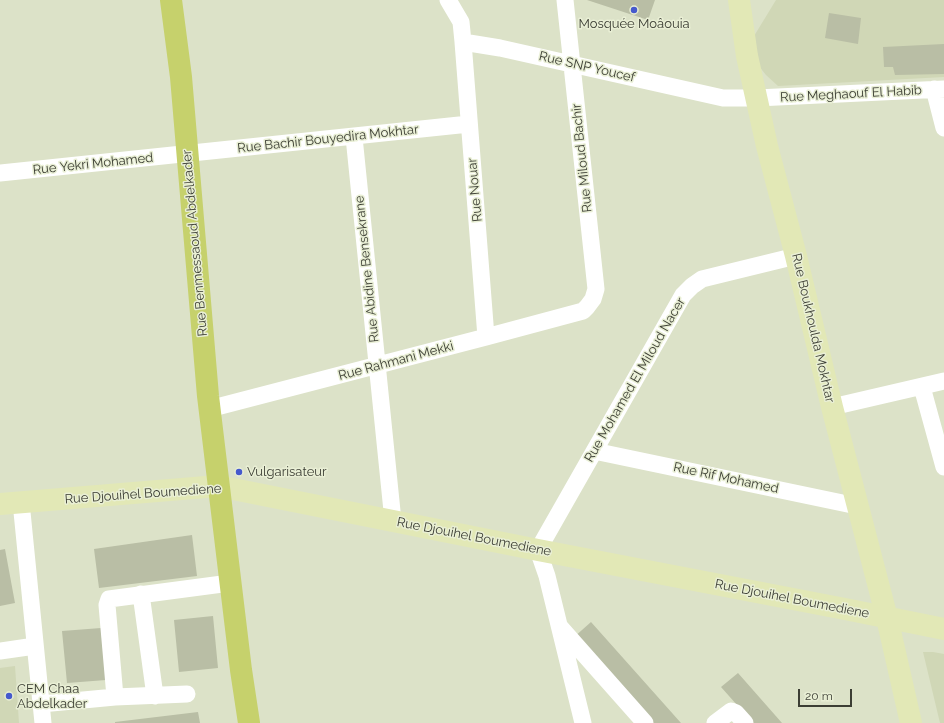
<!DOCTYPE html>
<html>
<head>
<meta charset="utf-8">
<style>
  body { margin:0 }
  #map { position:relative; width:944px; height:723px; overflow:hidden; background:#dce2c8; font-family:Raleway,sans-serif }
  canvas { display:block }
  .scale { position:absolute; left:798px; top:689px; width:54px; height:18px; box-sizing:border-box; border:2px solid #3c3e34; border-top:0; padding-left:5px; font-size:12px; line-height:14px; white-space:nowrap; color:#3c3e34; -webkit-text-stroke:3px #e9efd5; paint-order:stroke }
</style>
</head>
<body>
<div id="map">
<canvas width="944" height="723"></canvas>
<div class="scale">20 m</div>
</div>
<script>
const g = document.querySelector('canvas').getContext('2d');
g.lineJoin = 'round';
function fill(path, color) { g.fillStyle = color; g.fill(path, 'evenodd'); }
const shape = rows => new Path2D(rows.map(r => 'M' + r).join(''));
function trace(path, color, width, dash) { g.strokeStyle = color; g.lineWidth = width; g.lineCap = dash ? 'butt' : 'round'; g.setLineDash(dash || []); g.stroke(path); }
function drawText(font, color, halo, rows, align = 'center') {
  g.font = font + ' Raleway,sans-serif'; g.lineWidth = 3; g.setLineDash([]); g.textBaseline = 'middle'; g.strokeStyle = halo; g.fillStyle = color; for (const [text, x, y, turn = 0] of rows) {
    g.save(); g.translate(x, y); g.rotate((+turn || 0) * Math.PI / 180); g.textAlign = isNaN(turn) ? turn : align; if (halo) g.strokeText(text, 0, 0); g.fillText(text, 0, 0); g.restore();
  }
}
fill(shape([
  [776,0,944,0,944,77,778,86,766,75,754,60,751,41],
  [923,652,933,652,944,654,944,723,940,723],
  [15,666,19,723,0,723,0,668]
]), '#d0d7b6');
fill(shape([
  [587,0,655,0,648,20],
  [829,13,861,18,858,44,825,38],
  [944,44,944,74,895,75,893,67,884,67,883,47],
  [192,535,197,576,99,588,94,549],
  [5,549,15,603,0,606,0,550],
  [213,616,218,668,179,672,174,620],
  [591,622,681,723,649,723,573,638],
  [101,628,106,680,67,683,62,631],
  [738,673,782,723,753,723,721,687],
  [198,712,200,723,115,723,115,722]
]), '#b9bea5');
trace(shape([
  [448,0,461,22,463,42,500,48,723,98,757,98,944,89],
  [463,42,486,337],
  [934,89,944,128],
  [354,137,393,521],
  [0,173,469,124],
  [922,387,944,467],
  [832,407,944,381],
  [209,409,486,337,583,311,587,307,593,299,596,289,565,0],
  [594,451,857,506],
  [21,502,43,723],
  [141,594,155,696],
  [560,627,645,723],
  [0,651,35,646],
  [115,697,107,605,109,599,230,583],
  [41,704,115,697,187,694],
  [583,723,547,576,538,550,683,295,692,286,702,279,796,256],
  [715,723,731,711,736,713,745,723]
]), '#fff', 17);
trace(shape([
  [739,0,747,56,767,146,796,256,832,407,887,618,911,723],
  [0,504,218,486,538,550,845,609,944,629]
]), '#e2e8b6', 22);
trace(shape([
  [171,0,181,77,208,396,241,670,249,723]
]), '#c6d16c', 22);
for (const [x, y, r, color] of [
  [634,10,4,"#4559cd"],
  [239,472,4,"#4559cd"],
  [9,696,4,"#4559cd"]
]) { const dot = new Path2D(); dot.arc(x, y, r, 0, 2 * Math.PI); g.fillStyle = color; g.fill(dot); trace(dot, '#e9efd5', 1.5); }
drawText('13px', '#3c3e34', '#e9efd5', [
  ["Mosquée Moâouia",634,24,"center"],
  ["Vulgarisateur",247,472],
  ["CEM Chaa",17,689],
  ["Abdelkader",17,704]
], 'left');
drawText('13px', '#3c3e34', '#e9efd5', [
  ["Rue SNP Youcef",587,67,13],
  ["Rue Meghaouf El Habib",851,94,-3],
  ["Rue Bachir Bouyedira Mokhtar",328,139,-6],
  ["Rue Miloud Bachir",582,158,-96],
  ["Rue Yekri Mohamed",93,164,-6],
  ["Rue Nouar",475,190,-95],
  ["Rue Benmessaoud Abdelkader",195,243,-95],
  ["Rue Abidine Bensekrane",367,269,-96],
  ["Rue Boukhoulda Mokhtar",813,328,77],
  ["Rue Rahmani Mekki",396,361,-15],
  ["Rue Mohamed El Miloud Nacer",635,380,-60],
  ["Rue Rif Mohamed",726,478,12],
  ["Rue Djouihel Boumediene",143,494,-4],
  ["Rue Djouihel Boumediene",474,537,11],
  ["Rue Djouihel Boumediene",792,599,11]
]);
</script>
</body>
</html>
